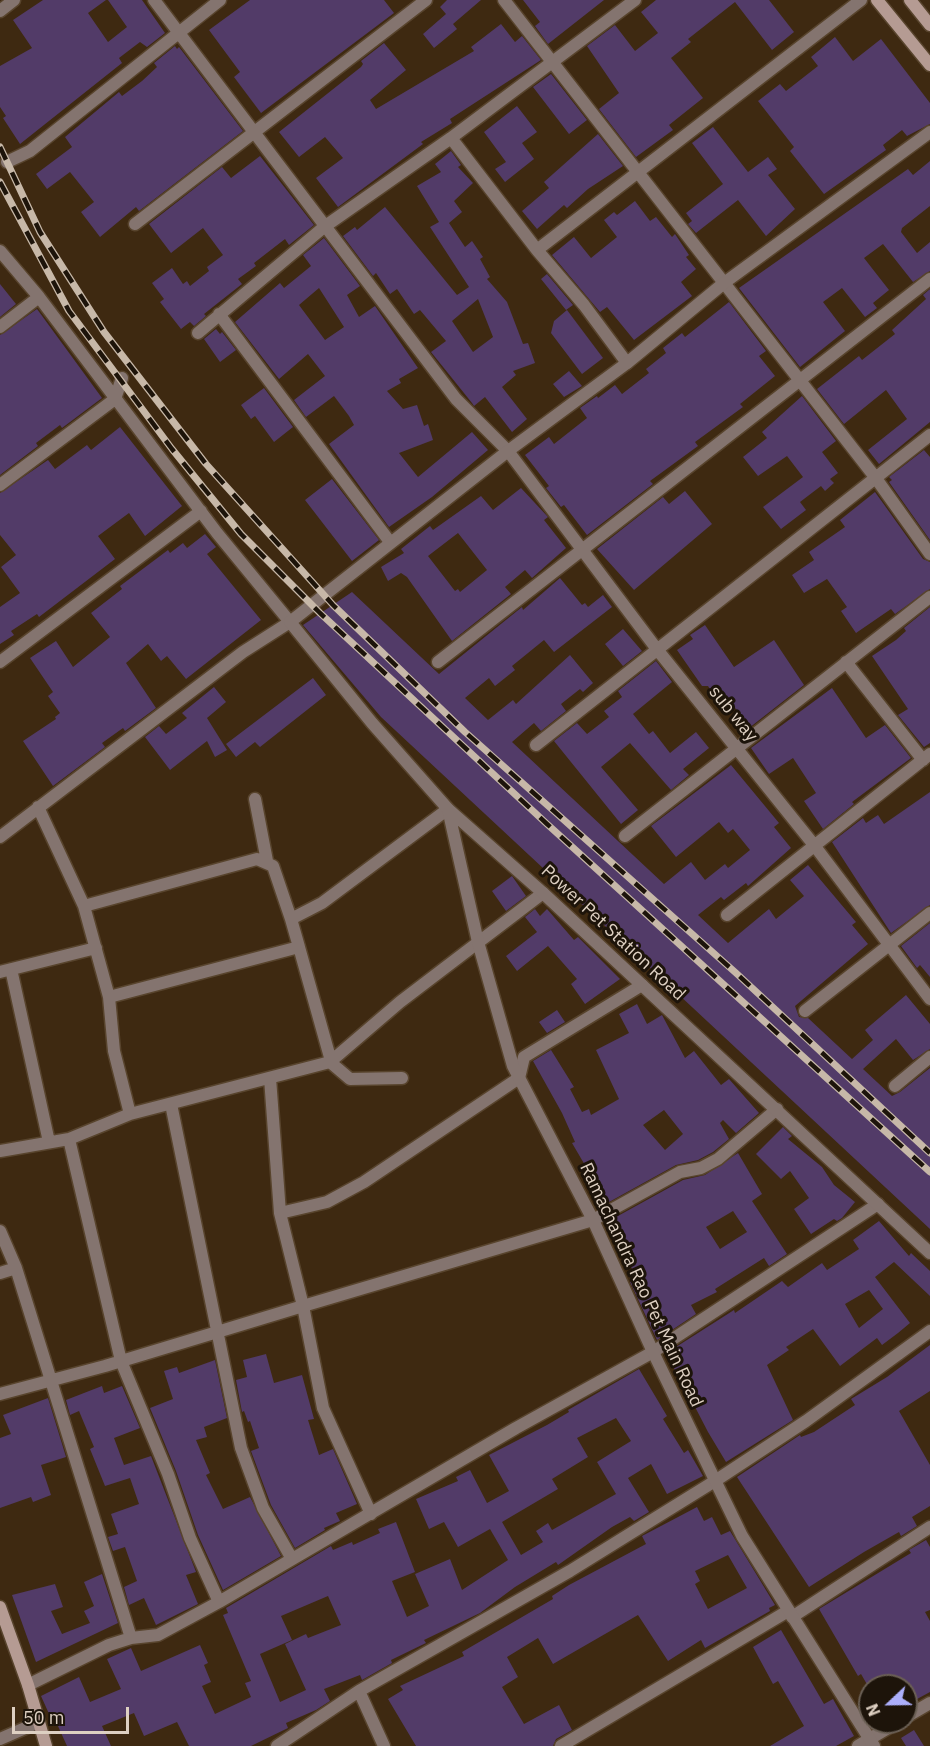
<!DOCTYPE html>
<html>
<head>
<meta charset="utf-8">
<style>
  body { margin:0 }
  #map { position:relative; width:930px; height:1746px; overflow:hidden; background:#3e2911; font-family:"IBM Plex Sans",sans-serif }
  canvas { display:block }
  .north { position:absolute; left:858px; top:1674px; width:60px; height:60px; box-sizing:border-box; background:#1d140a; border:2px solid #6a5f54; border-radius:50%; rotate:248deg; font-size:16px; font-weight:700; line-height:24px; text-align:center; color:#ded0c2 }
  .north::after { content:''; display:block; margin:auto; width:21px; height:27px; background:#acaffb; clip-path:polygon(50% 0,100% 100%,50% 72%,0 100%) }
  .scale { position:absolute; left:12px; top:1707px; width:117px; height:27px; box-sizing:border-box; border:3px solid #ded0c2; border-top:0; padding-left:8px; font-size:18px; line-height:21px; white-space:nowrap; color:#ded0c2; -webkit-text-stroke:4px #1d140a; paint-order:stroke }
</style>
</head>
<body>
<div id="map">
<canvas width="930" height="1746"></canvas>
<div class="north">N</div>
<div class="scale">50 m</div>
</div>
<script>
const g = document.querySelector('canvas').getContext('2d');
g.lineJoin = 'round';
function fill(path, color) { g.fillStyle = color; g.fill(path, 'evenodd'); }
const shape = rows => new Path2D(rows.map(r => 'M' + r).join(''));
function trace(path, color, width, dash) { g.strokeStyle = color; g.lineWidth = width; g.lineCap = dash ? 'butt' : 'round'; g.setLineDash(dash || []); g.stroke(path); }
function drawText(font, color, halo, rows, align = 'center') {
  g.font = font + ' "IBM Plex Sans",sans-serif'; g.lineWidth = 6; g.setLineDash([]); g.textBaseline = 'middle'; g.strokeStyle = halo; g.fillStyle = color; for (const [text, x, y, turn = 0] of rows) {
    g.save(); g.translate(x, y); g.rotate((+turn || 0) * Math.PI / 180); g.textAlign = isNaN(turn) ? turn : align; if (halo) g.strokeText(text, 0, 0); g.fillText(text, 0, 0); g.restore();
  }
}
fill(shape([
  [43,0,106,0,88,13,108,42,127,27,108,0,142,0,165,33,147,47,140,42,119,58,122,63,20,144,3,118,6,116,0,107,0,66,32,48,13,20],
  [250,0,384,0,394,13,261,113,234,77,240,72,209,30],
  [447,0,481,0,453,24,457,29,434,48,423,34,446,14,440,7],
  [523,0,604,0,548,44,535,26,540,22],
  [656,0,769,0,794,32,772,50,735,2,688,39,691,42,671,58,703,98,669,125,673,130,636,157,599,109,619,93,587,46,615,25,635,51,658,33,641,12],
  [501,24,515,42,522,36,541,60,450,119,452,123,421,142,423,144,338,207,316,178,343,158,325,137,299,157,279,132,361,67,363,64,361,61,384,43,406,70,370,100,376,109,474,51,471,47],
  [835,37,853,61,881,39,930,103,930,124,907,136,902,130,883,145,886,150,824,194,790,151,794,147,758,101,780,84,786,91,818,66,811,57],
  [175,46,177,49,179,47,243,131,139,211,136,207,100,237,81,212,94,202,70,172,47,189,36,174,72,147,65,137,119,92,122,96,142,81,157,67,154,63],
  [551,74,587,120,569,134,533,87],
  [517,106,537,132,522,143,534,159,505,182,495,169,506,162,484,132],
  [713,127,748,172,768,157,777,169,768,175,795,209,766,236,738,200,696,233,688,224,692,221,686,213,723,184,692,143],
  [598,134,623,166,588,189,567,208,564,205,537,229,522,211,549,188,544,182],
  [451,151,461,165,458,167,473,183,454,201,462,212,449,223,465,247,472,241,483,257,480,259,490,277,487,279,507,302,523,344,528,343,535,363,513,371,516,375,502,387,527,419,512,432,485,397,474,406,472,403,431,352,446,341,420,310,414,314,397,289,390,294,376,273,373,276,343,236,355,227,357,230,385,207,457,295,469,287,430,227,439,222,417,186,441,172,435,164],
  [478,299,493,337,473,352,452,321],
  [260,156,314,225,289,245,285,239,254,263,256,266,238,279,242,284,204,314,206,316,194,326,190,322,181,329,160,302,164,299,152,283,172,268,183,284,187,281,190,286,209,271,207,267,223,255,203,228,171,253,149,224,222,167,231,178],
  [930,161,930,206,902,228,901,232,917,253,930,242,930,271,913,282,883,244,864,258,889,290,873,303,877,308,865,317,842,288,823,302,845,331,800,367,739,288,891,181,908,169,913,175],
  [635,201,650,221,656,217,672,237,675,234,689,255,686,257,696,269,681,282,692,296,634,340,607,307,600,312,552,255,574,237,591,258,617,237,604,220,614,212,617,215],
  [324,238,360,286,347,295,359,317,375,306,418,368,399,379,401,383,387,391,403,409,417,405,424,426,428,424,433,440,399,453,418,477,472,432,488,450,432,497,389,527,329,444,354,425,349,416,334,396,306,417,294,400,325,376,308,354,279,379,235,322,280,283,284,288,311,266,303,255],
  [319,288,344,327,325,340,299,305],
  [547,274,573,305,566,310,541,279],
  [0,284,16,304,0,317],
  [930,289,930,422,879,464,868,450,907,419,886,390,844,424,817,389,859,356,862,360,895,334,892,330,926,299,923,295],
  [729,302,766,351,759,356,775,376,740,404,743,407,695,442,698,446,650,481,653,484,587,535,564,505,561,507,546,488,549,486,525,455,549,437,554,444,587,418,580,408,597,396,598,398,615,385,622,394,649,373,646,369,666,353,663,348,682,333,685,337],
  [37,309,102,398,62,428,60,425,36,443,38,446,0,475,0,335],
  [567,310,603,358,582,374,551,333,554,321],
  [216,329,220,334,222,332,236,350,220,362,204,339],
  [569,371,582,386,564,397,553,384],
  [264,388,293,427,274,442,255,416,251,419,241,405],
  [802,396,836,441,822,452,838,473,830,479,834,483,825,491,821,486,800,502,806,510,781,529,763,507,803,477,787,456,758,476,743,457,767,438,762,432],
  [120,427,182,506,145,536,129,513,98,536,115,559,39,617,37,614,11,631,14,635,0,644,0,607,20,593,1,567,16,555,0,535,0,493,48,460,55,469,87,445,91,450],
  [924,450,930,457,930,540,889,482,892,480,889,477],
  [332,479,379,540,352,561,305,500],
  [521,488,548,517,544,520,566,548,532,578,525,570,505,587,511,594,452,641,407,577,401,573,388,581,381,567,404,553,401,549,430,526,433,530,481,496,493,510],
  [458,533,487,570,460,592,458,589,455,591,428,556],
  [685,491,712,524,634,590,597,549,663,497,669,504],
  [875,492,923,559,930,562,930,589,895,614,891,609,856,633,841,611,847,607,827,579,804,593,792,575,814,560,809,552,845,527,840,520],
  [205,534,216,547,207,554,261,620,186,679,167,656,161,661,148,644,126,663,156,708,125,731,123,728,102,743,105,747,53,786,23,741,56,719,55,717,60,713,48,696,53,692,30,658,56,641,73,667,110,637,91,613,122,589,120,586,168,550,170,553,183,543,187,548],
  [560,578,582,605,585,603,588,607,603,595,612,607,554,652,544,640,512,666,515,670,495,686,489,678,465,698,488,720,513,700,516,704,570,655,593,683,583,692,580,689,561,704,566,711,541,731,534,723,512,742,664,884,691,862,705,880,725,864,728,868,750,850,733,829,728,833,719,822,676,857,651,826,731,765,779,823,774,827,791,848,748,886,746,883,724,900,721,897,698,915,728,943,769,909,776,919,804,896,790,880,808,865,856,922,852,925,868,944,795,1006,799,1017,808,1018,852,1059,873,1040,865,1030,906,995,930,1024,930,1049,913,1060,896,1039,863,1069,892,1096,900,1092,930,1068,930,1229,381,717,303,625,352,592,439,674,522,607,523,610],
  [930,607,930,743,924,747,898,715,908,709,872,656,896,640,906,631,904,628],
  [705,625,734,667,774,640,804,685,749,728,731,702,722,708,708,686,702,686,677,650,693,639,690,635],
  [623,629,642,651,623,666,605,644],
  [656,661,672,682,633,714,649,734,653,731,670,753,696,732,709,748,683,769,689,775,671,790,630,743,601,767,638,810,621,824,554,741,577,723,587,734,609,717,604,711,622,697,618,691],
  [313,678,326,695,260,747,255,742,236,757,226,744],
  [214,687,226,702,207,718,227,750,215,757,207,741,170,770,145,737,159,726,166,734,187,718,182,713],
  [832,688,866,738,885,725,911,758,852,802,854,804,823,829,804,801,816,793,793,758,769,774,751,748],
  [930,792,930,905,891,933,832,842,863,818,866,823,878,815,884,824],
  [512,876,526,896,506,911,492,891],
  [535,909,540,916,547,909,574,940,578,937,620,979,585,1004,571,984,577,979,548,946,517,971,506,956,537,932,525,917],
  [930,923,930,977,920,965,917,968,901,946],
  [637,1004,647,1024,662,1015,685,1058,694,1051,721,1085,729,1079,759,1113,736,1133,723,1120,720,1123,729,1139,713,1152,698,1160,676,1165,600,1207,589,1187,596,1184,572,1143,575,1142,562,1113,533,1061,551,1050,574,1087,570,1089,582,1112,589,1109,591,1115,619,1099,596,1050,629,1033,619,1014],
  [664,1110,683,1134,665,1150,643,1125],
  [557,1010,565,1022,547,1033,539,1022],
  [783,1127,792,1136,788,1139,822,1167,834,1185,855,1202,842,1218,837,1221,834,1219,811,1234,794,1209,809,1198,790,1171,781,1179,756,1154],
  [738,1153,762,1194,752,1201,787,1254,769,1266,764,1258,715,1289,717,1292,691,1305,696,1314,657,1340,630,1282,637,1278,607,1222,683,1180,705,1175],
  [733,1211,747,1232,720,1249,706,1227],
  [879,1221,909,1256,911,1253,930,1271,930,1296,894,1262,875,1277,910,1323,898,1333,882,1345,877,1338,840,1366,813,1329,786,1347,789,1350,767,1365,793,1420,726,1462,708,1432,694,1405,696,1404,665,1354,734,1310,735,1313,782,1281,788,1287,822,1263,827,1270,859,1249,853,1240],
  [869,1290,883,1309,859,1328,845,1304],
  [930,1345,930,1391,899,1411,930,1465,930,1506,912,1517,917,1526,901,1536,899,1532,864,1552,809,1587,737,1477,800,1435,801,1437,814,1432,855,1405,851,1399,887,1377],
  [266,1354,274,1383,302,1375,314,1419,308,1420,319,1455,333,1449,357,1504,336,1513,340,1521,324,1528,325,1530,295,1548,271,1505,251,1451,259,1448,250,1421,248,1422,244,1411,242,1412,236,1380,247,1377,243,1360],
  [215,1360,227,1418,204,1427,207,1437,196,1440,210,1473,206,1475,223,1509,250,1497,281,1556,223,1590,198,1535,176,1471,150,1408,173,1399,164,1371,177,1367,179,1373],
  [639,1369,667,1416,663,1419,684,1453,688,1450,703,1476,667,1494,651,1464,628,1478,649,1512,634,1521,630,1517,612,1527,558,1565,556,1562,515,1587,480,1613,424,1640,426,1643,391,1660,392,1663,362,1680,360,1675,324,1689,330,1701,316,1710,286,1723,288,1728,251,1746,189,1746,177,1722,144,1736,134,1713,102,1726,111,1746,67,1746,53,1715,50,1716,41,1696,79,1677,90,1702,121,1689,107,1659,131,1648,141,1671,200,1645,208,1663,204,1665,211,1682,202,1686,215,1714,251,1697,245,1683,251,1681,223,1615,228,1613,226,1608,331,1546,333,1550,352,1542,353,1545,380,1533,378,1529,396,1522,415,1572,392,1581,407,1617,429,1606,415,1574,450,1559,462,1590,508,1560,490,1529,458,1547,444,1522,429,1529,416,1499,458,1481,456,1477,470,1470,487,1503,509,1491,489,1455,547,1425,569,1412,568,1410],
  [616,1418,631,1441,597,1462,616,1494,552,1530,548,1523,536,1531,543,1542,521,1555,502,1522,558,1489,552,1479,588,1457,577,1438],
  [328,1596,341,1625,308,1638,306,1634,285,1644,306,1690,280,1702,260,1654,292,1640,281,1616],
  [102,1386,104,1393,122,1386,140,1428,114,1438,124,1465,151,1456,196,1572,186,1575,198,1604,156,1625,144,1598,129,1605,124,1587,137,1581,125,1547,113,1551,108,1537,118,1534,111,1514,139,1504,130,1478,105,1486,90,1449,94,1447,79,1411,70,1415,66,1400],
  [48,1398,66,1457,41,1465,51,1495,33,1502,31,1497,0,1508,0,1438,11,1434,3,1415],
  [697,1507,704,1521,712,1517,721,1535,730,1531,775,1605,769,1608,770,1611,705,1648,701,1640,668,1661,638,1615,553,1664,538,1638,507,1657,518,1677,502,1687,524,1724,559,1705,572,1730,556,1739,553,1746,416,1746,388,1699,403,1690,400,1686,464,1656,462,1652,553,1599,552,1596,569,1585,646,1544,642,1536],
  [728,1555,747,1588,708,1609,695,1584,700,1581,695,1571],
  [926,1540,930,1547,930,1610,925,1612,930,1621,930,1692,906,1705,906,1686,868,1686,861,1674,858,1676,819,1609,911,1553,909,1550],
  [102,1574,118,1623,36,1662,12,1595,55,1584,63,1607,51,1611,62,1634,90,1623,84,1611,94,1606,84,1582],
  [781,1630,824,1704,833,1699,854,1736,836,1746,770,1746,804,1726,778,1681,773,1684,753,1647],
  [914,1730,924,1746,906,1746,901,1738]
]), '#523b68');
const minor = shape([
  [154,0,456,399,508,451,656,648,814,845,930,999],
  [504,0,875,477,930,554],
  [0,11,14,0],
  [451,138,537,250],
  [7,162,30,151,220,0],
  [135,224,426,0],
  [0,251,39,297,217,533,290,622,243,652,0,837],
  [219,314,390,542],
  [0,327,39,297],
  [198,333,324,227,451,138,635,0],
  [627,363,584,305,537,250,861,0],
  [0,485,115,399,122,378],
  [0,662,201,511],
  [438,662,930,279],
  [846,662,923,760],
  [536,745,930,435],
  [255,799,267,861],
  [38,807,84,906],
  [625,836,930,597],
  [727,915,930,754],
  [299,947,331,1061],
  [11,969,49,1142],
  [0,972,96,948],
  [109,997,84,906,257,859,273,866,291,919],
  [805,1011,930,913],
  [330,1062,350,1079,402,1078],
  [270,1078,280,1213],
  [895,1086,930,1057],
  [171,1104,241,1448,263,1508,292,1559],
  [130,1114,330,1062,400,1002,543,893],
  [69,1139,121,1361,168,1474,190,1538,219,1602],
  [0,1151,69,1139,130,1114,114,1051,109,997,299,947,291,919,322,903,448,809],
  [0,1231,16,1268,0,1273],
  [16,1268,131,1638],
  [0,1394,105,1366,303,1306,280,1213,327,1202,364,1182,519,1078,524,1057,642,985],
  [371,1514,323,1408,303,1306,593,1220,680,1172,701,1168,718,1159,777,1109],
  [792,1617,930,1527],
  [28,1685,109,1645,131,1638,158,1635,219,1602,516,1428,653,1352,878,1204],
  [359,1691,384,1746],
  [906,1717,930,1703],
  [0,1739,39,1722],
  [277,1746,359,1691,570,1571,715,1481,806,1421,930,1331],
  [561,1746,788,1611],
  [858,1746,898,1722]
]);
const tertiary = shape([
  [930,132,724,283,627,363,508,451,290,622,372,723,448,809,543,893,930,1253],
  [448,809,478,942,513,1066,593,1220,653,1352,742,1536,874,1746]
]);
const secondary = shape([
  [877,0,930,65],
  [910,0,930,25],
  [0,1607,28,1685,46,1746]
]);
trace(minor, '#58442d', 15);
trace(tertiary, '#58442d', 15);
trace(secondary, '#58442d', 15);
trace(minor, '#84746f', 12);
trace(tertiary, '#84746f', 12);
trace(secondary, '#b59b93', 12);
const rail = shape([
  [0,147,40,232,104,332,206,464,333,605,465,732,736,973,930,1153],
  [0,182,69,311,172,449,241,534,320,613,547,824,930,1172]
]);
trace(rail, '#c7b8a8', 7);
trace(rail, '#1d140a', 4.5, [14]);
drawText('18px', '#ded0c2', '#1d140a', [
  ["sub way",733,714,51],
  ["Power Pet Station Road",613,933,43],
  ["Ramachandra Rao Pet Main Road",641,1285,65]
]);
</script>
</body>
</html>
